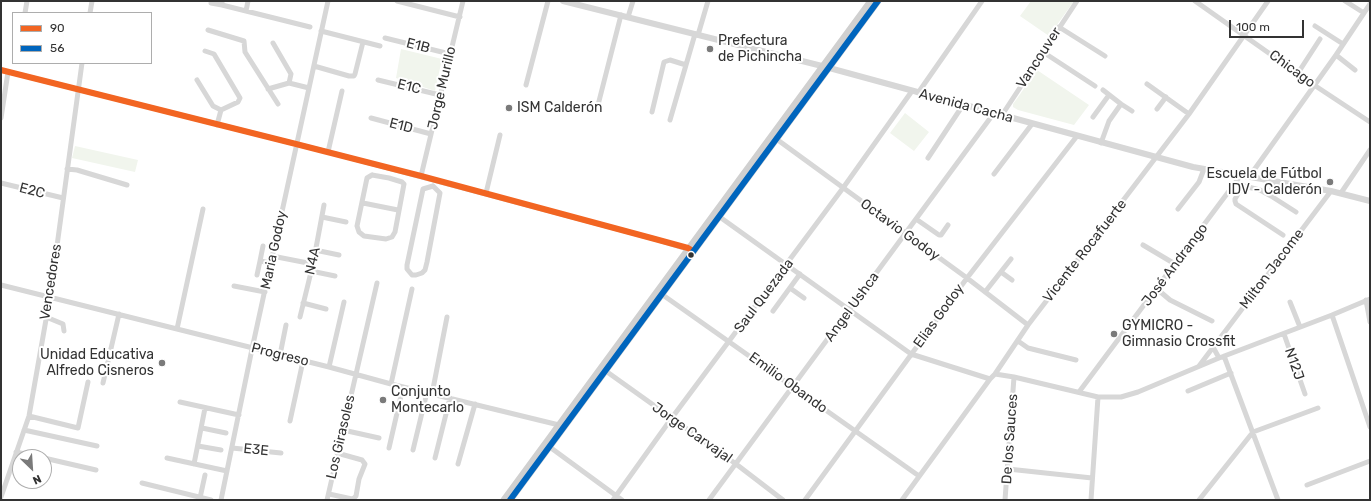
<!DOCTYPE html>
<html>
<head>
<meta charset="utf-8">
<style>
  body { margin:0 }
  #map { position:relative; width:1371px; height:501px; overflow:hidden; background:#fff; font-family:Rubik,sans-serif }
  canvas { display:block }
  .frame { position:absolute; inset:0; border:2px solid #333; pointer-events:none }
  .legend { position:absolute; left:12px; top:12px; width:140px; height:52px; box-sizing:border-box; background:#fff; border:1px solid #adadad; margin:0; padding:5px 7px; list-style:none; font-size:12px; color:#333 }
  .legend li { display:flex; align-items:center; gap:8px; height:20px }
  .legend b { width:20px; border:1px solid #adadad }
  .north { position:absolute; left:12px; top:449px; width:40px; height:40px; box-sizing:border-box; background:#fff; border:1px solid #adadad; border-radius:50%; rotate:155deg; font-size:11px; font-weight:700; line-height:16px; text-align:center; color:#333 }
  .north::after { content:''; display:block; margin:auto; width:14px; height:18px; background:#7a7a7a; clip-path:polygon(50% 0,100% 100%,50% 72%,0 100%) }
  .scale { position:absolute; left:1229px; top:20px; width:75px; height:18px; box-sizing:border-box; border:2px solid #333; border-top:0; padding-left:5px; font-size:12px; line-height:14px; white-space:nowrap; color:#333; -webkit-text-stroke:3px #fff; paint-order:stroke }
</style>
</head>
<body>
<div id="map">
<canvas width="1371" height="501"></canvas>
<div class="frame"></div>
<ul class="legend">
<li><b style="height:5px;background:#f26522"></b>90</li>
<li><b style="height:5px;background:#0065bd"></b>56</li>
</ul>
<div class="north">N</div>
<div class="scale">100 m</div>
</div>
<script>
const g = document.querySelector('canvas').getContext('2d');
g.lineJoin = 'round';
function fill(path, color) { g.fillStyle = color; g.fill(path, 'evenodd'); }
const shape = rows => new Path2D(rows.map(r => 'M' + r).join(''));
function trace(path, color, width, dash) { g.strokeStyle = color; g.lineWidth = width; g.lineCap = dash ? 'butt' : 'round'; g.setLineDash(dash || []); g.stroke(path); }
function drawText(font, color, halo, rows, align = 'center') {
  g.font = font + ' Rubik,sans-serif'; g.lineWidth = 4; g.setLineDash([]); g.textBaseline = 'middle'; g.strokeStyle = halo; g.fillStyle = color; for (const [text, x, y, turn = 0] of rows) {
    g.save(); g.translate(x, y); g.rotate((+turn || 0) * Math.PI / 180); g.textAlign = isNaN(turn) ? turn : align; if (halo) g.strokeText(text, 0, 0); g.fillText(text, 0, 0); g.restore();
  }
}
fill(shape([
  [1031,1,1074,1,1049,36,1020,16],
  [401,49,442,59,435,91,396,78],
  [1037,70,1089,105,1074,125,1018,110,1013,107,1013,104,1016,100],
  [905,113,929,132,914,151,890,133],
  [75,146,138,160,135,172,72,158]
]), '#f1f5ed');
trace(shape([
  [222,1,222,5,310,27],
  [397,1,460,17],
  [1195,1,1314,85,1370,122],
  [1345,1,1364,13],
  [211,3,222,5],
  [246,11,248,1],
  [25,13,27,1],
  [90,13,92,1],
  [628,17,633,1],
  [1315,26,1343,44],
  [1059,27,1105,56],
  [208,30,244,41,245,52,278,104],
  [321,31,380,46],
  [698,35,708,1],
  [385,38,450,54],
  [273,43,291,74,289,83],
  [205,51,214,54,240,98,238,102,221,110,217,125],
  [1043,52,1095,86],
  [1336,55,1355,70],
  [314,66,349,76,354,76,355,74,363,42],
  [1,70,328,152,655,239,691,250],
  [1298,73,1320,39],
  [197,80,213,106,221,110],
  [378,80,440,95],
  [1147,84,1189,114],
  [526,85,548,1],
  [268,89,289,83,309,88],
  [918,93,982,1],
  [1121,104,1132,111],
  [598,105,621,15],
  [1157,109,1166,97],
  [652,112,664,62,670,60,686,65],
  [1002,115,1077,1],
  [1093,117,1109,95],
  [1,118,8,72],
  [371,118,431,134],
  [670,120,695,34],
  [775,138,967,278,1028,325],
  [1101,143,1109,121,1121,104,1103,90],
  [328,152,342,91],
  [928,158,963,105],
  [67,169,77,170,127,185],
  [994,174,1032,124],
  [372,175,389,178,402,182,404,184,395,232,392,237,386,239,364,236,359,232,357,226,367,178,372,175],
  [421,176,463,1],
  [1249,177,1336,55,1370,4],
  [1273,181,1271,196,1260,190,1244,186,1241,189,1235,199,1235,201,1236,204,1283,235],
  [1,183,63,198],
  [433,186,440,193,427,262,425,270,422,273,416,275,412,275,407,269,407,265,423,189,433,186],
  [486,193,500,135],
  [1341,193,1370,150],
  [1271,196,1296,212],
  [363,203,398,210],
  [1178,209,1199,182,1204,169],
  [717,215,911,354,990,379],
  [322,217,346,222],
  [916,219,939,235,941,235,948,225],
  [1143,245,1175,264],
  [263,246,260,261,271,263],
  [315,250,339,255],
  [272,256,313,264],
  [311,271,335,276],
  [1001,272,1012,280],
  [257,275,260,261],
  [1,285,329,367,391,384,559,425],
  [234,286,265,292],
  [790,288,804,298],
  [1157,289,1170,300,1212,321],
  [985,292,1011,259],
  [660,293,919,476],
  [1366,300,1370,322],
  [1290,302,1300,327],
  [303,303,326,309],
  [773,311,800,274],
  [1332,315,1370,427],
  [46,317,63,324,64,331],
  [300,317,313,264,324,205],
  [177,329,203,209],
  [1284,334,1305,394],
  [1018,341,1028,348,1076,360],
  [1213,347,1219,358],
  [280,355,286,325],
  [1224,356,1278,500],
  [1199,366,1331,191],
  [329,367,344,302],
  [603,369,736,464,783,500],
  [995,374,1014,377,1098,397,1121,397,1138,392,1219,358,1332,315,1370,299],
  [103,383,119,314],
  [391,384,412,289],
  [1188,391,1231,373],
  [1079,392,1241,175],
  [432,394,447,317],
  [180,402,239,415],
  [29,416,78,428,88,382],
  [290,421,303,361],
  [202,428,226,433],
  [24,430,97,446],
  [343,430,379,438],
  [547,445,622,500],
  [198,446,221,450],
  [232,448,281,453],
  [389,448,403,387],
  [413,450,427,392],
  [16,452,38,457],
  [44,458,96,470],
  [167,458,227,471],
  [435,458,450,398],
  [194,464,205,408],
  [458,464,475,404],
  [1008,469,1092,478],
  [142,483,211,500],
  [1307,485,1370,461],
  [329,494,352,499,354,498,356,496,359,479,365,464,362,460,337,453],
  [1,497,29,416,50,297,82,63],
  [200,498,205,475],
  [221,500,252,349,328,1],
  [327,500,377,283],
  [613,500,671,419,843,188,912,91],
  [709,500,994,113],
  [805,500,967,278,1077,136],
  [902,500,990,379,995,374,1028,325,1189,114,1268,1],
  [1005,500,1014,377],
  [1091,500,1098,397],
  [1199,500,1253,432,1318,408]
]), '#d7d7d7', 5);
trace(shape([
  [563,1,822,66,1193,167,1331,191,1370,201]
]), '#d7d7d7', 6);
trace(shape([
  [504,500,871,1],
  [510,500,878,1]
]), '#d0d0d0', 7);
trace(shape([
  [1,70,296,144,421,176,655,239,688,248,693,251]
]), '#f26522', 6);
trace(shape([
  [510,500,878,1]
]), '#0065bd', 6);
for (const [x, y, r, color] of [
  [710,49,4,"#7a7a7a"],
  [509,108,4,"#7a7a7a"],
  [1330,182,4,"#7a7a7a"],
  [691,255,3.5,"#333"],
  [1114,334,4,"#7a7a7a"],
  [162,363,4,"#7a7a7a"],
  [383,400,4,"#7a7a7a"]
]) { const dot = new Path2D(); dot.arc(x, y, r, 0, 2 * Math.PI); g.fillStyle = color; g.fill(dot); trace(dot, '#fff', 1.5); }
drawText('14px', '#333', '#fff', [
  ["Prefectura",718,41],
  ["de Pichincha",718,57],
  ["ISM Calderón",517,108],
  ["Escuela de Fútbol",1322,174,"right"],
  ["IDV - Calderón",1322,190,"right"],
  ["GYMICRO -",1122,326],
  ["Gimnasio Crossfit",1122,342],
  ["Unidad Educativa",154,355,"right"],
  ["Alfredo Cisneros",154,371,"right"],
  ["Conjunto",391,392],
  ["Montecarlo",391,408]
], 'left');
drawText('14px', '#333', '#fff', [
  ["E1B",418,46,14],
  ["Vancouver",1039,58,-57],
  ["Chicago",1292,69,36],
  ["E1C",409,87,14],
  ["Jorge Murillo",442,88,-77],
  ["Avenida Cacha",966,106,15],
  ["E1D",401,126,14],
  ["E2C",32,191,14],
  ["Octavio Godoy",900,230,36],
  ["Maria Godoy",274,250,-78],
  ["Vicente Rocafuerte",1085,251,-52],
  ["N4A",313,261,-78],
  ["José Andrango",1175,265,-53],
  ["Milton Jacome",1272,269,-53],
  ["Vencedores",51,282,-81],
  ["Saul Quezada",764,296,-53],
  ["Angel Ushca",852,307,-54],
  ["Elias Godoy",939,316,-54],
  ["Progreso",280,355,14],
  ["N12J",1294,364,71],
  ["Emilio Obando",788,383,36],
  ["Jorge Carvajal",692,433,35],
  ["Los Girasoles",341,437,-77],
  ["De los Sauces",1010,439,-86],
  ["E3E",256,450,6]
]);
</script>
</body>
</html>
